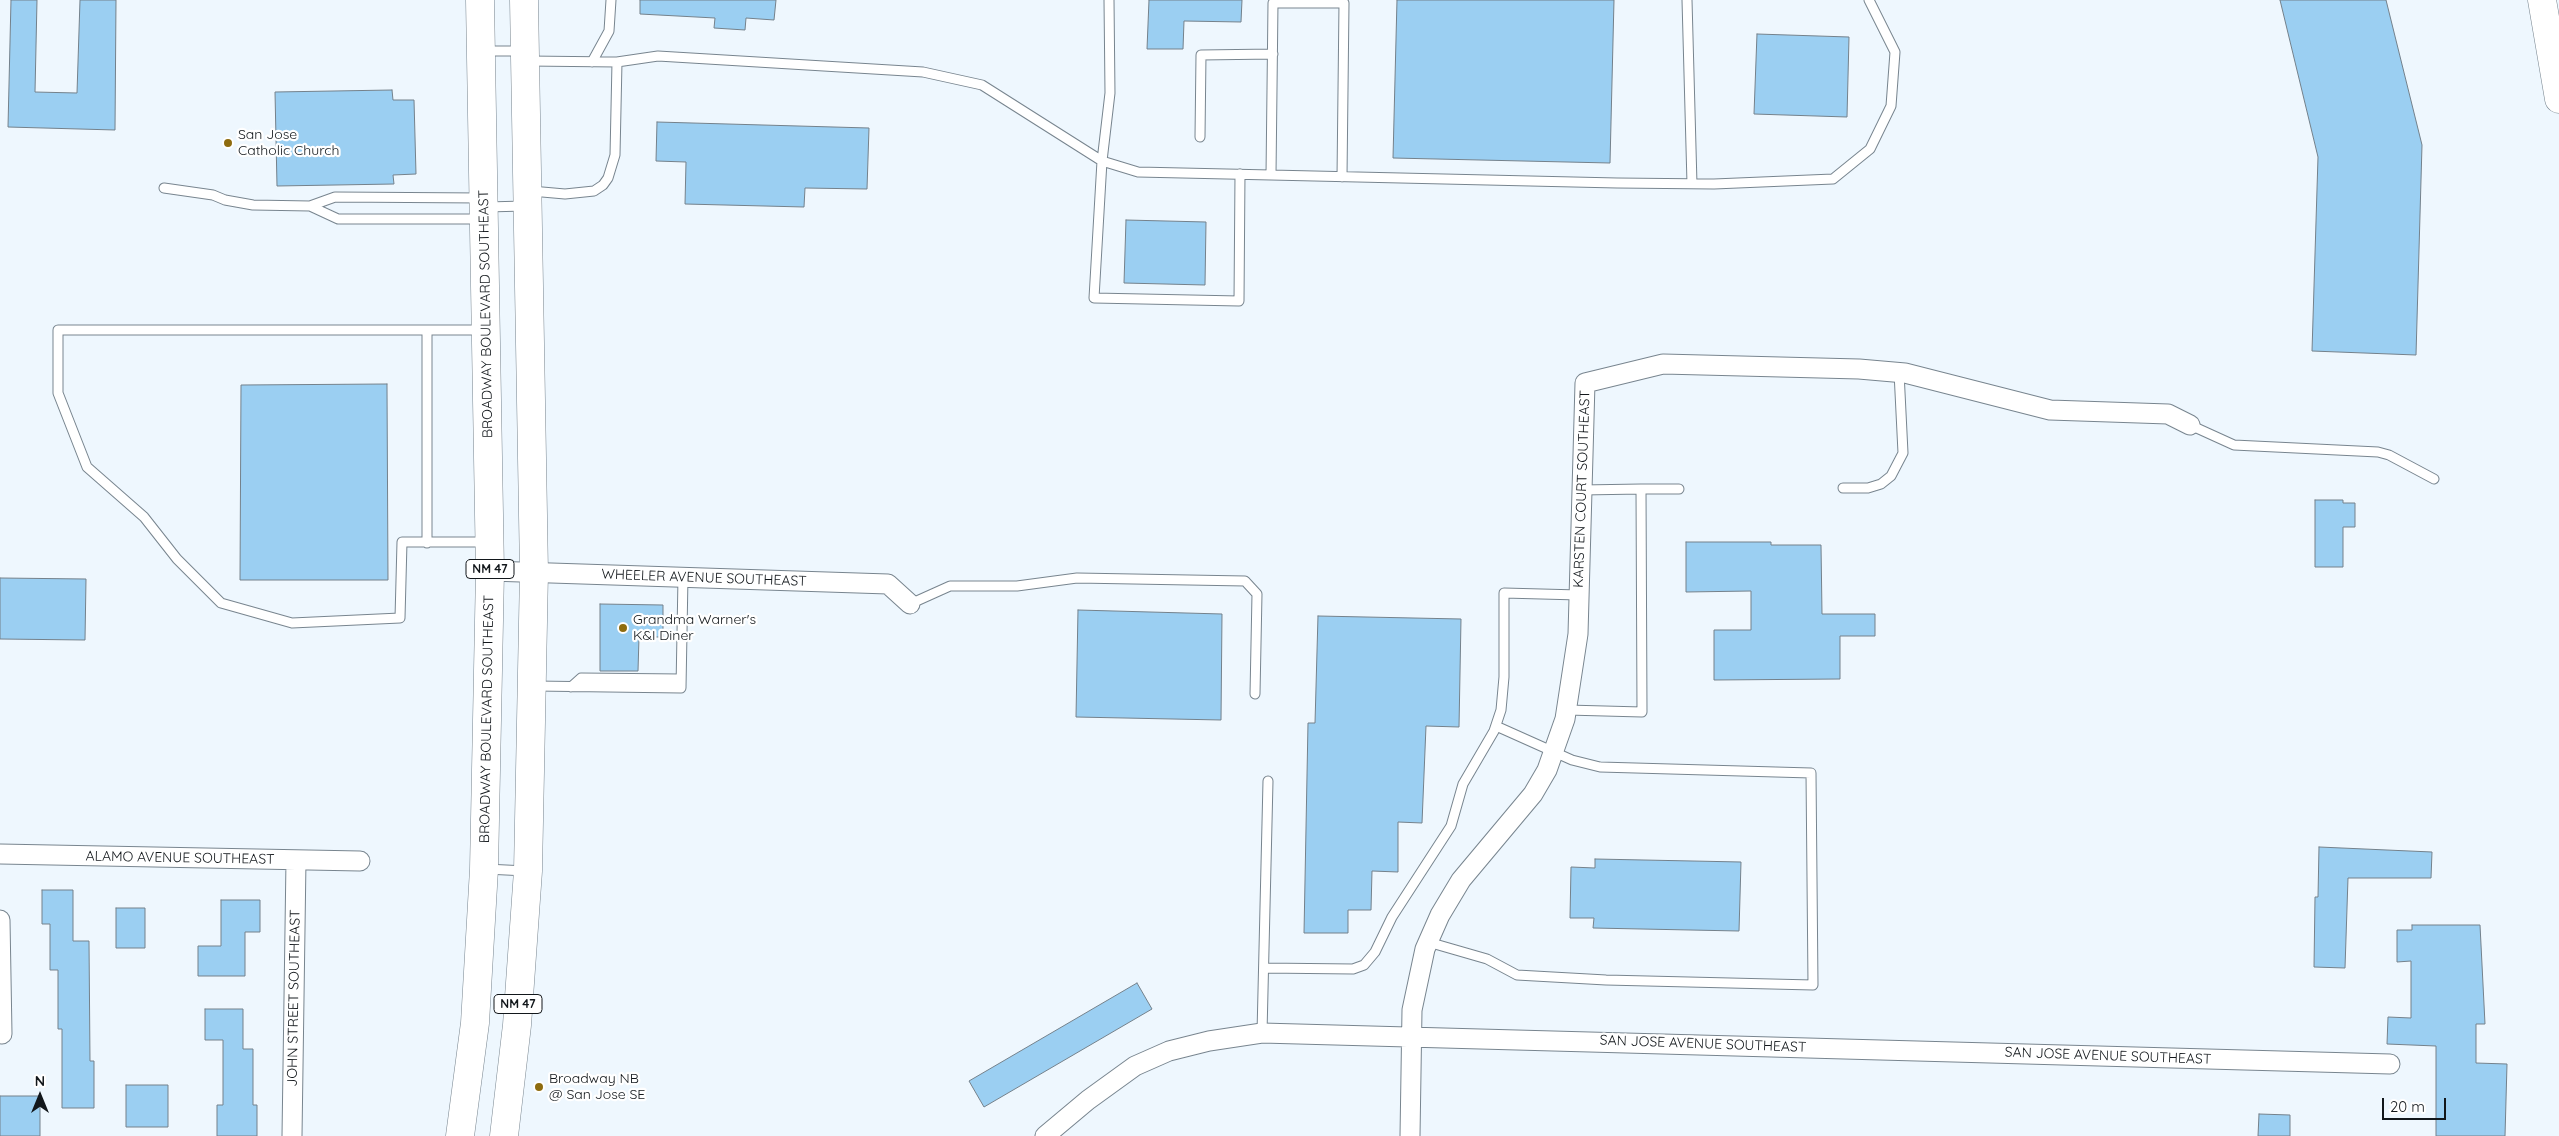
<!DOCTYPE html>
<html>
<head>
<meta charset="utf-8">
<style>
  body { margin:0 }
  #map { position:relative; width:2559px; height:1136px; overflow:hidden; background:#eef7fe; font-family:Quicksand,sans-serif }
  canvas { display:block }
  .north { position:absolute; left:15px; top:1071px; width:50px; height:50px; -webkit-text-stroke:4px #fff; paint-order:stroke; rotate:0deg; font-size:14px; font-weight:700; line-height:20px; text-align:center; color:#12171b }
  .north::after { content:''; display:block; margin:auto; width:18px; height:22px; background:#12171b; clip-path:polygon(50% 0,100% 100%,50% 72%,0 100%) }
  .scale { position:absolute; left:2382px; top:1098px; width:64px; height:22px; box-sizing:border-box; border:2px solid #12171b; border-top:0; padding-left:6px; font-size:15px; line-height:18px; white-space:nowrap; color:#12171b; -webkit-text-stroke:4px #fff; paint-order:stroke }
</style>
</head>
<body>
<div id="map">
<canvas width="2559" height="1136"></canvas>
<div class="north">N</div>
<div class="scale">20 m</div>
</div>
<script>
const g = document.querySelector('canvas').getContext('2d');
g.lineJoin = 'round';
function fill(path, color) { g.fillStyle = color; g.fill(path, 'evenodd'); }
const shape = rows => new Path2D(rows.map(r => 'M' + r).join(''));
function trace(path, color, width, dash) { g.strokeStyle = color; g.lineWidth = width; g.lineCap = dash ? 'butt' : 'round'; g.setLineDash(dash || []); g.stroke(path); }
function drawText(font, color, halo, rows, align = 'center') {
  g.font = font + ' Quicksand,sans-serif'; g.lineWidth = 4.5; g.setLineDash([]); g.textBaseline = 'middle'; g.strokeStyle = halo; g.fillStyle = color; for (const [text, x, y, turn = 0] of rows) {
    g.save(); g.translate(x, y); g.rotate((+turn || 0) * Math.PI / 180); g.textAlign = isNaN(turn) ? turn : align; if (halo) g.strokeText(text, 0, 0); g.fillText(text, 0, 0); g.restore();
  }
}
const building = shape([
  [11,0,37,0,35,92,77,93,80,0,116,0,115,130,8,127,11,0],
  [640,0,776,0,774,20,746,18,745,30,714,28,715,18,640,14,640,0],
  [1149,0,1242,0,1241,22,1184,21,1183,49,1147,49,1149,0],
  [1397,0,1614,0,1610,163,1393,158,1397,0],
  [2280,0,2386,0,2422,145,2416,355,2312,351,2318,157,2280,0],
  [1757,34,1849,37,1847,117,1754,114,1757,34],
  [392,90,393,100,414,100,416,174,393,175,394,184,277,186,275,92,392,90],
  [657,122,869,128,867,189,805,188,804,207,685,204,686,162,656,161,657,122],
  [1126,220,1206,222,1205,285,1124,283,1126,220],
  [387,384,388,580,240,580,241,385,387,384],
  [2315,500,2343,500,2343,503,2355,503,2355,527,2343,527,2343,567,2315,567,2315,500],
  [1686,542,1771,542,1771,545,1821,545,1822,614,1875,614,1875,636,1840,636,1840,679,1714,680,1714,630,1751,630,1751,591,1686,592,1686,542],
  [0,578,86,579,85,640,0,639,0,578],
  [600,604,663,605,663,637,639,637,638,671,600,671,600,604],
  [1078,610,1222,614,1221,720,1076,717,1078,610],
  [1318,616,1461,619,1459,727,1426,726,1422,823,1398,822,1398,872,1372,871,1371,910,1348,910,1348,933,1304,933,1308,723,1315,723,1318,616],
  [2319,847,2432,852,2431,878,2348,878,2345,968,2314,967,2315,897,2318,897,2319,847],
  [1595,859,1741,862,1739,931,1593,928,1594,918,1570,918,1571,867,1595,868,1595,859],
  [42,890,73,890,73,941,89,941,90,1061,94,1061,94,1108,62,1108,62,1029,58,1029,58,970,50,970,50,924,42,924,42,890],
  [221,900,260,900,260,932,245,932,245,976,198,976,198,946,221,946,221,900],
  [116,908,145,908,145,948,116,948,116,908],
  [2412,925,2480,925,2485,1024,2476,1024,2476,1063,2507,1064,2505,1136,2436,1136,2436,1046,2387,1044,2388,1017,2411,1018,2411,961,2397,962,2397,930,2412,930,2412,925],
  [1137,983,1152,1009,984,1107,969,1081,1137,983],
  [205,1009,243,1009,243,1049,253,1049,253,1105,257,1105,257,1136,217,1136,217,1105,223,1105,223,1040,205,1040,205,1009],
  [126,1085,168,1085,168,1127,126,1127,126,1085],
  [0,1096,40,1096,40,1136,0,1136,0,1096],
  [2259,1114,2290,1115,2290,1136,2258,1136,2259,1114]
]);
fill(building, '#9bcff2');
trace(building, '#74818b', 1);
const lane = shape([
  [1687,0,1692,184],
  [485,51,522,51],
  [528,61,617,62,658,56,923,72,982,85,1102,161,1110,93,1109,0],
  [592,62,609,31,611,0],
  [1200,137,1201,55,1273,54],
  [1240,174,1239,301,1094,298,1102,161,1138,172,1271,175,1617,183,1714,184,1833,179,1870,149,1891,106,1895,52,1869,0],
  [1271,175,1273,3,1344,3,1342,177],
  [164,188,213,195,225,200,253,205,310,206],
  [531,191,565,194,594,191,603,185,608,178,615,155,617,62],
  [481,198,335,197,310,206,338,219,482,219],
  [487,207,524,206],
  [484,330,58,330,58,393,87,467,144,517,177,559,221,603,292,623,400,618,402,542,486,542],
  [2190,425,2234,445,2378,452,2389,455,2434,479],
  [1843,488,1868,488,1881,484,1891,476,1903,453,1899,372],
  [1641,489,1679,489],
  [427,543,427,330],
  [910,604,950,586,1017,586,1077,578,1245,581,1257,594,1255,694],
  [535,686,681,688,683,577],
  [571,687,581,678,681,679],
  [1567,710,1642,712,1641,489,1582,490],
  [486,869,526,871],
  [1428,942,1487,959,1517,975,1606,980,1813,985,1811,773,1600,767,1572,760,1496,726],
  [1264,968,1353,969,1364,965,1375,952,1392,917,1451,826,1463,784,1494,731,1501,710,1504,677,1504,593,1579,595],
  [1262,1033,1268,781]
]);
const street = shape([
  [490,571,888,584,910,604],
  [0,854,360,861],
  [0,920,2,1034],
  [292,1136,296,860],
  [1045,1136,1088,1100,1135,1066,1169,1051,1209,1041,1262,1033,2390,1064],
  [1410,1136,1412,1010,1425,949,1440,915,1461,880,1533,794,1547,770,1565,719,1578,634,1585,383,1663,364,1859,369,1905,373,2050,410,2168,414,2190,425]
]);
const primary = shape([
  [460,1136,475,1023,484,869,490,571,480,0],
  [504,1136,517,1025,528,871,534,572,524,0]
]);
const highway = shape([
  [2542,0,2559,99]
]);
trace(lane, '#78858f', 11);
trace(street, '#78858f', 21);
trace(primary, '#78858f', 29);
trace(highway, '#78858f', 29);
trace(lane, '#fff', 9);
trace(street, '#fff', 19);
trace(primary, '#fff', 28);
trace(highway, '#fff', 28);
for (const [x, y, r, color] of [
  [228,143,5,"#8e6c0f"],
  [623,628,5,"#8e6c0f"],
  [539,1087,5,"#8e6c0f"]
]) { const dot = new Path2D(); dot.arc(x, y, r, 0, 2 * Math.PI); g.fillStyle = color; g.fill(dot); trace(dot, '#fff', 2); }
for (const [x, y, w] of [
  [490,569,48],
  [518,1004,48]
]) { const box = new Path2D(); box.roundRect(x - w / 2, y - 9.5, w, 19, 4); g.fillStyle = '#fff'; g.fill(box); trace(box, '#12171b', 1); }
drawText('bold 12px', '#12171b', null, [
  ["NM 47",490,569],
  ["NM 47",518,1004]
]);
drawText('14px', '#12171b', '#fff', [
  ["San Jose",238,135],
  ["Catholic Church",238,151],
  ["Grandma Warner's",633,620],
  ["K&I Diner",633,636],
  ["Broadway NB",549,1079],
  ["@ San Jose SE",549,1095]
], 'left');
drawText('14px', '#12171b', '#fff', [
  ["BROADWAY BOULEVARD SOUTHEAST",486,314,-91],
  ["KARSTEN COURT SOUTHEAST",1582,489,-88],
  ["WHEELER AVENUE SOUTHEAST",704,578,2],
  ["BROADWAY BOULEVARD SOUTHEAST",487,719,-89],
  ["ALAMO AVENUE SOUTHEAST",180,858,1],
  ["JOHN STREET SOUTHEAST",294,998,-89],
  ["SAN JOSE AVENUE SOUTHEAST",1703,1044,2],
  ["SAN JOSE AVENUE SOUTHEAST",2108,1056,2]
]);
</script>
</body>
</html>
